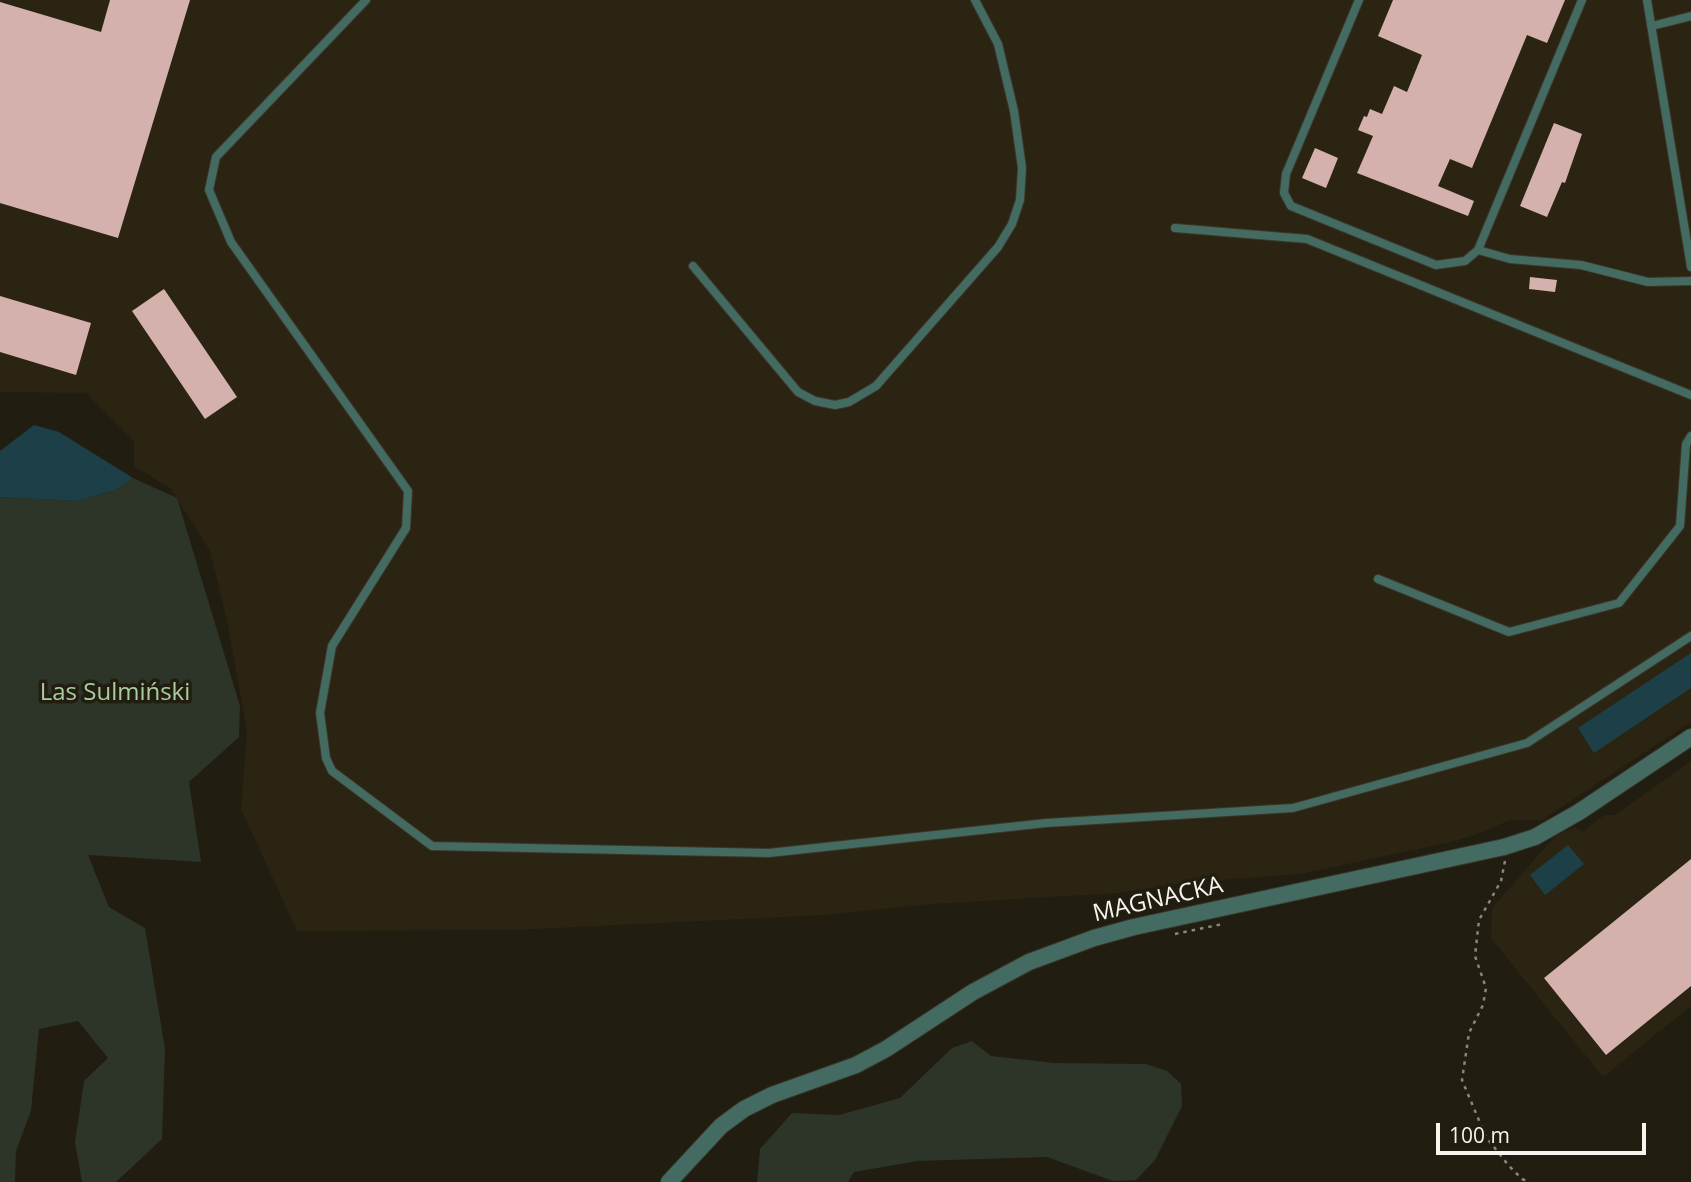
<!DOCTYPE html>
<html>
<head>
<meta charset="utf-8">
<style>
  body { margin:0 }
  #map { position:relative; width:1691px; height:1182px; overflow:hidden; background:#211d11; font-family:"Open Sans",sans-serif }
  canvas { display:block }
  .scale { position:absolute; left:1436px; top:1123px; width:210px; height:32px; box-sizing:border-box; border:4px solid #f7f5ed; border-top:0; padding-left:9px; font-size:21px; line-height:24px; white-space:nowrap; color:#f7f5ed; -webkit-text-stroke:5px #211d11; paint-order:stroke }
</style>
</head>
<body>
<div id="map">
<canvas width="1691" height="1182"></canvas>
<div class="scale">100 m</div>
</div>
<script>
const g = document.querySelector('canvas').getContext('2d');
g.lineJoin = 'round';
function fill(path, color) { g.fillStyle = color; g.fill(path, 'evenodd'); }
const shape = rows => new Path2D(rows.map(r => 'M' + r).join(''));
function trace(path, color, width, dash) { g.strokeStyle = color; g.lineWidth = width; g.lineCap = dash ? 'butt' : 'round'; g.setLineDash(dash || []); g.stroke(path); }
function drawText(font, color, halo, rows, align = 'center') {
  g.font = font + ' "Open Sans",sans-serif'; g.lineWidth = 7; g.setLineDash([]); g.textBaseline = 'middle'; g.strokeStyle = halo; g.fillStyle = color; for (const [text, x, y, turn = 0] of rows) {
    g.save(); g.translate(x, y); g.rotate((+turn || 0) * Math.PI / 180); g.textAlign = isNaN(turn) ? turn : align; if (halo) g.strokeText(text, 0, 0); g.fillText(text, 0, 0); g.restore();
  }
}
fill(shape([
  [0,0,1691,0,1691,722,1542,820,1510,820,1475,835,1446,843,1300,874,1191,882,1118,893,931,904,824,915,514,930,297,931,241,809,247,731,227,621,210,551,171,489,134,466,134,441,86,393,0,392],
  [1691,761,1691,1006,1603,1077,1491,938,1492,908,1556,835,1575,827,1582,832,1604,815,1615,815]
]), '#2b2412');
fill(shape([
  [133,478,177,498,240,706,239,737,189,782,201,862,88,855,109,907,145,928,165,1049,162,1139,116,1182,82,1182,75,1142,84,1081,108,1058,78,1021,39,1029,31,1111,16,1151,15,1182,0,1182,0,497,77,501,115,490],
  [972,1041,991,1056,1055,1063,1146,1064,1167,1071,1181,1084,1182,1106,1155,1160,1136,1180,1113,1181,1047,1157,918,1161,854,1172,848,1182,757,1182,760,1149,792,1113,839,1115,900,1098,952,1048]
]), '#2c3528');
fill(shape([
  [34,425,59,432,133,478,115,490,77,501,0,497,0,451],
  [1691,653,1691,688,1594,753,1578,728],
  [1568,845,1584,864,1545,895,1530,875]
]), '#1d4048');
fill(shape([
  [110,0,190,0,118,238,0,203,0,2,101,32],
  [1393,0,1565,0,1547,43,1527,35,1472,168,1450,159,1438,186,1474,201,1468,216,1357,173,1373,136,1358,130,1364,116,1367,117,1370,109,1382,114,1394,86,1407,92,1422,55,1378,36],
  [1554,123,1582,134,1565,183,1562,182,1547,217,1520,206],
  [1315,148,1338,158,1326,188,1302,178],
  [1530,277,1557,280,1555,292,1529,289],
  [164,289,237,397,205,419,132,311],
  [0,296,91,323,76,375,0,352],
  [1691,859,1691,986,1606,1055,1544,978]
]), '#d5b1ad');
const service = shape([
  [366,0,216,157,209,190,231,242,408,491,406,528,332,646,320,713,326,758,332,771,432,846,769,853,1046,823,1293,808,1527,743,1691,636],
  [1359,0,1286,174,1284,193,1291,206,1436,265,1465,261,1478,250,1582,0],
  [1647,0,1691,267],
  [1652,26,1691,16],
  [1175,228,1307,239,1691,395],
  [1478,250,1510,259,1581,265,1648,282,1691,281],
  [693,266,798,392,815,401,835,405,849,402,876,386,998,247,1012,224,1020,200,1022,168,1014,111,998,44,975,0],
  [1378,579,1509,632,1619,603,1680,526,1686,444,1691,436]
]);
const minor = shape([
  [669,1182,721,1126,744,1109,772,1095,856,1065,886,1049,973,992,1029,962,1094,938,1134,927,1504,847,1535,837,1579,812,1691,737]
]);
trace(service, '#3b372b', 10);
trace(minor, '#3b372b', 18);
trace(shape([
  [1505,861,1501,881,1479,920,1475,956,1486,988,1483,1005,1469,1033,1462,1080,1486,1137,1509,1166,1522,1179,1530,1182],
  [1175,934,1223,924]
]), '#89867c', 2.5, [3.5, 5]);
trace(service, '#446b62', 8);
trace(minor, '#446b62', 16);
drawText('24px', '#aacc9e', '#211d11', [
  ["Las Sulmiński",115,693]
]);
drawText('24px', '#f7f5ed', '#211d11', [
  ["MAGNACKA",1158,900,-13]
]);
</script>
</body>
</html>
